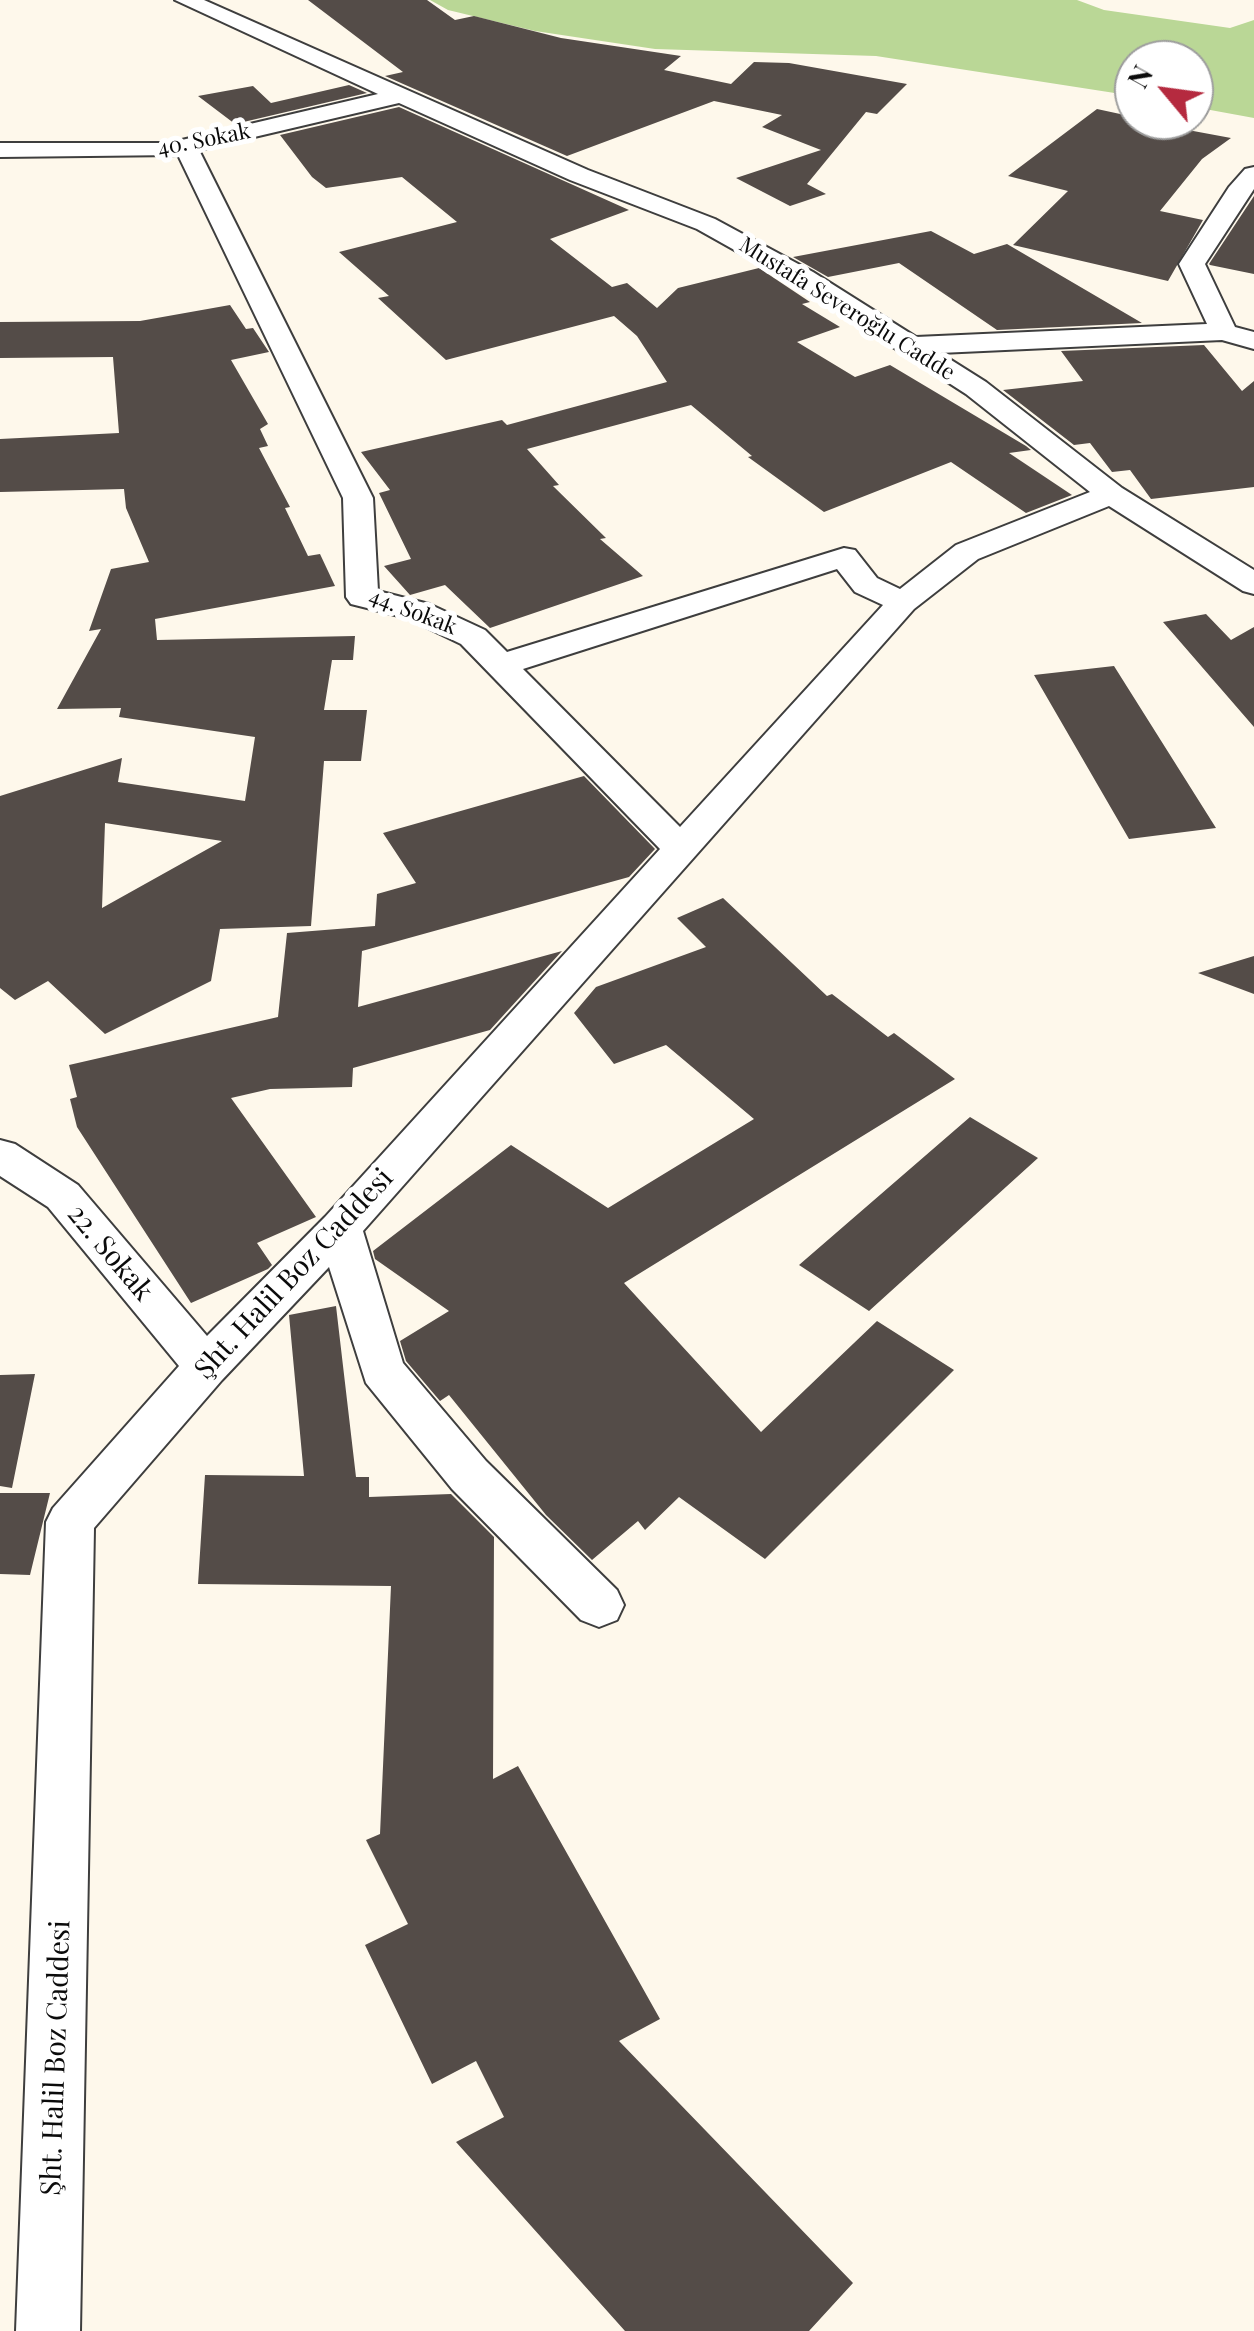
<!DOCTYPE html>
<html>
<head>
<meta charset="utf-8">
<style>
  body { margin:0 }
  #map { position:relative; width:1254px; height:2331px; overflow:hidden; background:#fef8eb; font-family:"Playfair Display",serif }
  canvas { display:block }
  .north { position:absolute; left:1114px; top:40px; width:100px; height:100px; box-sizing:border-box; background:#fff; border:2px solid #9d9d9d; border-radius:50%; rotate:299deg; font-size:28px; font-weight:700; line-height:40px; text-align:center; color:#0b0b0b }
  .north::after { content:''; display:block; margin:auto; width:35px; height:45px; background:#b52a3f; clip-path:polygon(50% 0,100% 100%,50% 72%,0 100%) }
</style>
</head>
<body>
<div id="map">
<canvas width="1254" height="2331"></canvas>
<div class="north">N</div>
</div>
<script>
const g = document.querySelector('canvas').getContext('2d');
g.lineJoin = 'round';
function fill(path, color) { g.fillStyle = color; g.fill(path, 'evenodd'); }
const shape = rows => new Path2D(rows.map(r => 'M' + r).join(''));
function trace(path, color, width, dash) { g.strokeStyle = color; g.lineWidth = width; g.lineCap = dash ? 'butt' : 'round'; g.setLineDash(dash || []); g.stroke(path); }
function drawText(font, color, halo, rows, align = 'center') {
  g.font = font + ' "Playfair Display",serif'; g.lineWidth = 10; g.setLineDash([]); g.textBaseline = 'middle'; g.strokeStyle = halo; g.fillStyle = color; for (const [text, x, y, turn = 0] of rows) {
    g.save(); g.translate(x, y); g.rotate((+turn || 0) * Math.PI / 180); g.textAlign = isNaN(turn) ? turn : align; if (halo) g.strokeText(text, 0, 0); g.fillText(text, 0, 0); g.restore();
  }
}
fill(shape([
  [430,0,1077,0,1104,10,1230,28,1254,20,1254,118,1194,107,1194,60,1134,60,1134,96,876,56,655,49,535,31,448,10]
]), '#bad796');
fill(shape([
  [308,0,427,0,455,20,474,16,561,38,681,56,664,70,731,84,754,62,789,63,907,84,877,114,866,112,807,184,826,194,790,206,736,178,821,150,762,127,782,115,714,101,567,156,385,76,403,72],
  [349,85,367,93,235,124,198,96,253,86,271,103],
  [399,107,629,210,550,239,612,287,627,283,657,308,678,288,759,268,810,302,802,304,840,327,797,342,855,377,890,365,1026,446,1031,450,1009,453,1072,495,1026,513,951,462,824,512,748,457,752,456,691,405,527,449,559,485,553,486,606,538,600,539,643,576,490,628,445,585,410,595,384,566,411,559,379,493,390,490,361,452,502,420,507,425,667,382,637,336,614,316,446,360,378,298,389,296,339,252,457,222,402,177,326,188,312,177,280,135],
  [1097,109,1134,117,1134,120,1231,138,1202,159,1160,211,1203,220,1168,281,1013,245,1068,191,1008,176],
  [1254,196,1254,274,1210,265,1209,264],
  [931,231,974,254,1007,244,1142,323,997,330,899,263,828,277,793,257],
  [230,305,246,329,253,328,269,352,231,360,268,424,260,429,268,446,259,448,290,507,285,508,308,556,320,554,335,586,155,619,157,640,355,636,353,660,332,660,324,710,367,710,361,761,324,761,311,926,220,929,211,981,105,1034,48,981,15,1000,0,988,0,796,122,758,118,782,245,801,255,737,119,717,121,708,57,709,101,629,89,631,111,569,149,562,126,508,124,489,0,492,0,439,119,433,113,357,0,358,0,322,140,321],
  [105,823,222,841,102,908],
  [1204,345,1242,391,1254,381,1254,487,1151,499,1130,470,1112,472,1090,443,1074,445,1003,390,1083,381,1061,351],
  [1206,614,1231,640,1254,627,1254,727,1163,622],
  [1114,666,1216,828,1129,839,1034,675],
  [584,776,655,849,629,877,362,951,358,1007,562,951,490,1030,353,1068,352,1087,270,1089,231,1098,316,1217,257,1243,272,1265,268,1269,191,1303,77,1127,70,1099,77,1097,69,1065,278,1017,287,933,375,926,377,894,416,883,383,833],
  [723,898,827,996,832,994,888,1037,894,1033,955,1079,624,1283,761,1432,877,1321,954,1370,765,1559,679,1497,645,1530,638,1521,592,1560,546,1515,449,1395,440,1401,406,1361,400,1341,449,1311,375,1259,373,1251,511,1145,608,1208,754,1119,666,1045,614,1064,574,1013,596,987,706,947,677,918],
  [1254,956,1254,994,1198,973],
  [970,1117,1038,1158,869,1311,799,1265],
  [336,1306,356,1477,369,1477,369,1497,451,1494,494,1537,493,1779,518,1766,660,2019,619,2041,853,2283,809,2331,625,2331,456,2142,504,2117,476,2061,432,2084,365,1945,408,1924,366,1840,380,1834,391,1586,198,1584,205,1475,304,1476,289,1315],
  [35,1374,12,1488,0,1486,0,1375],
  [0,1493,50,1493,30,1575,0,1574]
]), '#544c48');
const minor = shape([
  [175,0,204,0,588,170,715,219,813,272,916,337,1207,324,1179,264,1229,187,1245,169,1254,167,1254,189,1205,264,1235,327,1254,332,1254,349,1222,340,940,353,986,382,1122,488,1254,570,1254,594,1243,591,1109,506,978,559,914,609,363,1231,403,1363,486,1461,617,1590,624,1605,617,1620,599,1627,581,1620,452,1489,366,1383,329,1267,222,1380,94,1528,80,2331,16,2331,46,1522,53,1508,179,1366,48,1207,0,1176,0,1140,15,1144,78,1185,207,1336,325,1217,660,849,461,644,407,618,351,604,346,597,343,498,178,155,0,157,0,143,169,143,378,94,175,0],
  [399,103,570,180,697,229,795,284,966,394,1090,492,956,545,900,589,877,578,855,550,844,548,507,652,485,630,429,604,378,591,373,498,199,150,399,103],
  [837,569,855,592,883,605,680,827,523,669,837,569]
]);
trace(minor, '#3e3e3e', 4);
fill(minor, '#fff');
drawText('22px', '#0b0b0b', '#fff', [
  ["40. Sokak",204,140,-11],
  ["Mustafa Severoğlu Cadde",847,309,32],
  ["44. Sokak",413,612,21]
]);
drawText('28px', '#0b0b0b', '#fff', [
  ["22. Sokak",110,1253,50],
  ["Şht. Halil Boz Caddesi",294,1274,-47],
  ["Şht. Halil Boz Caddesi",56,2058,-88]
]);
</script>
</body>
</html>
